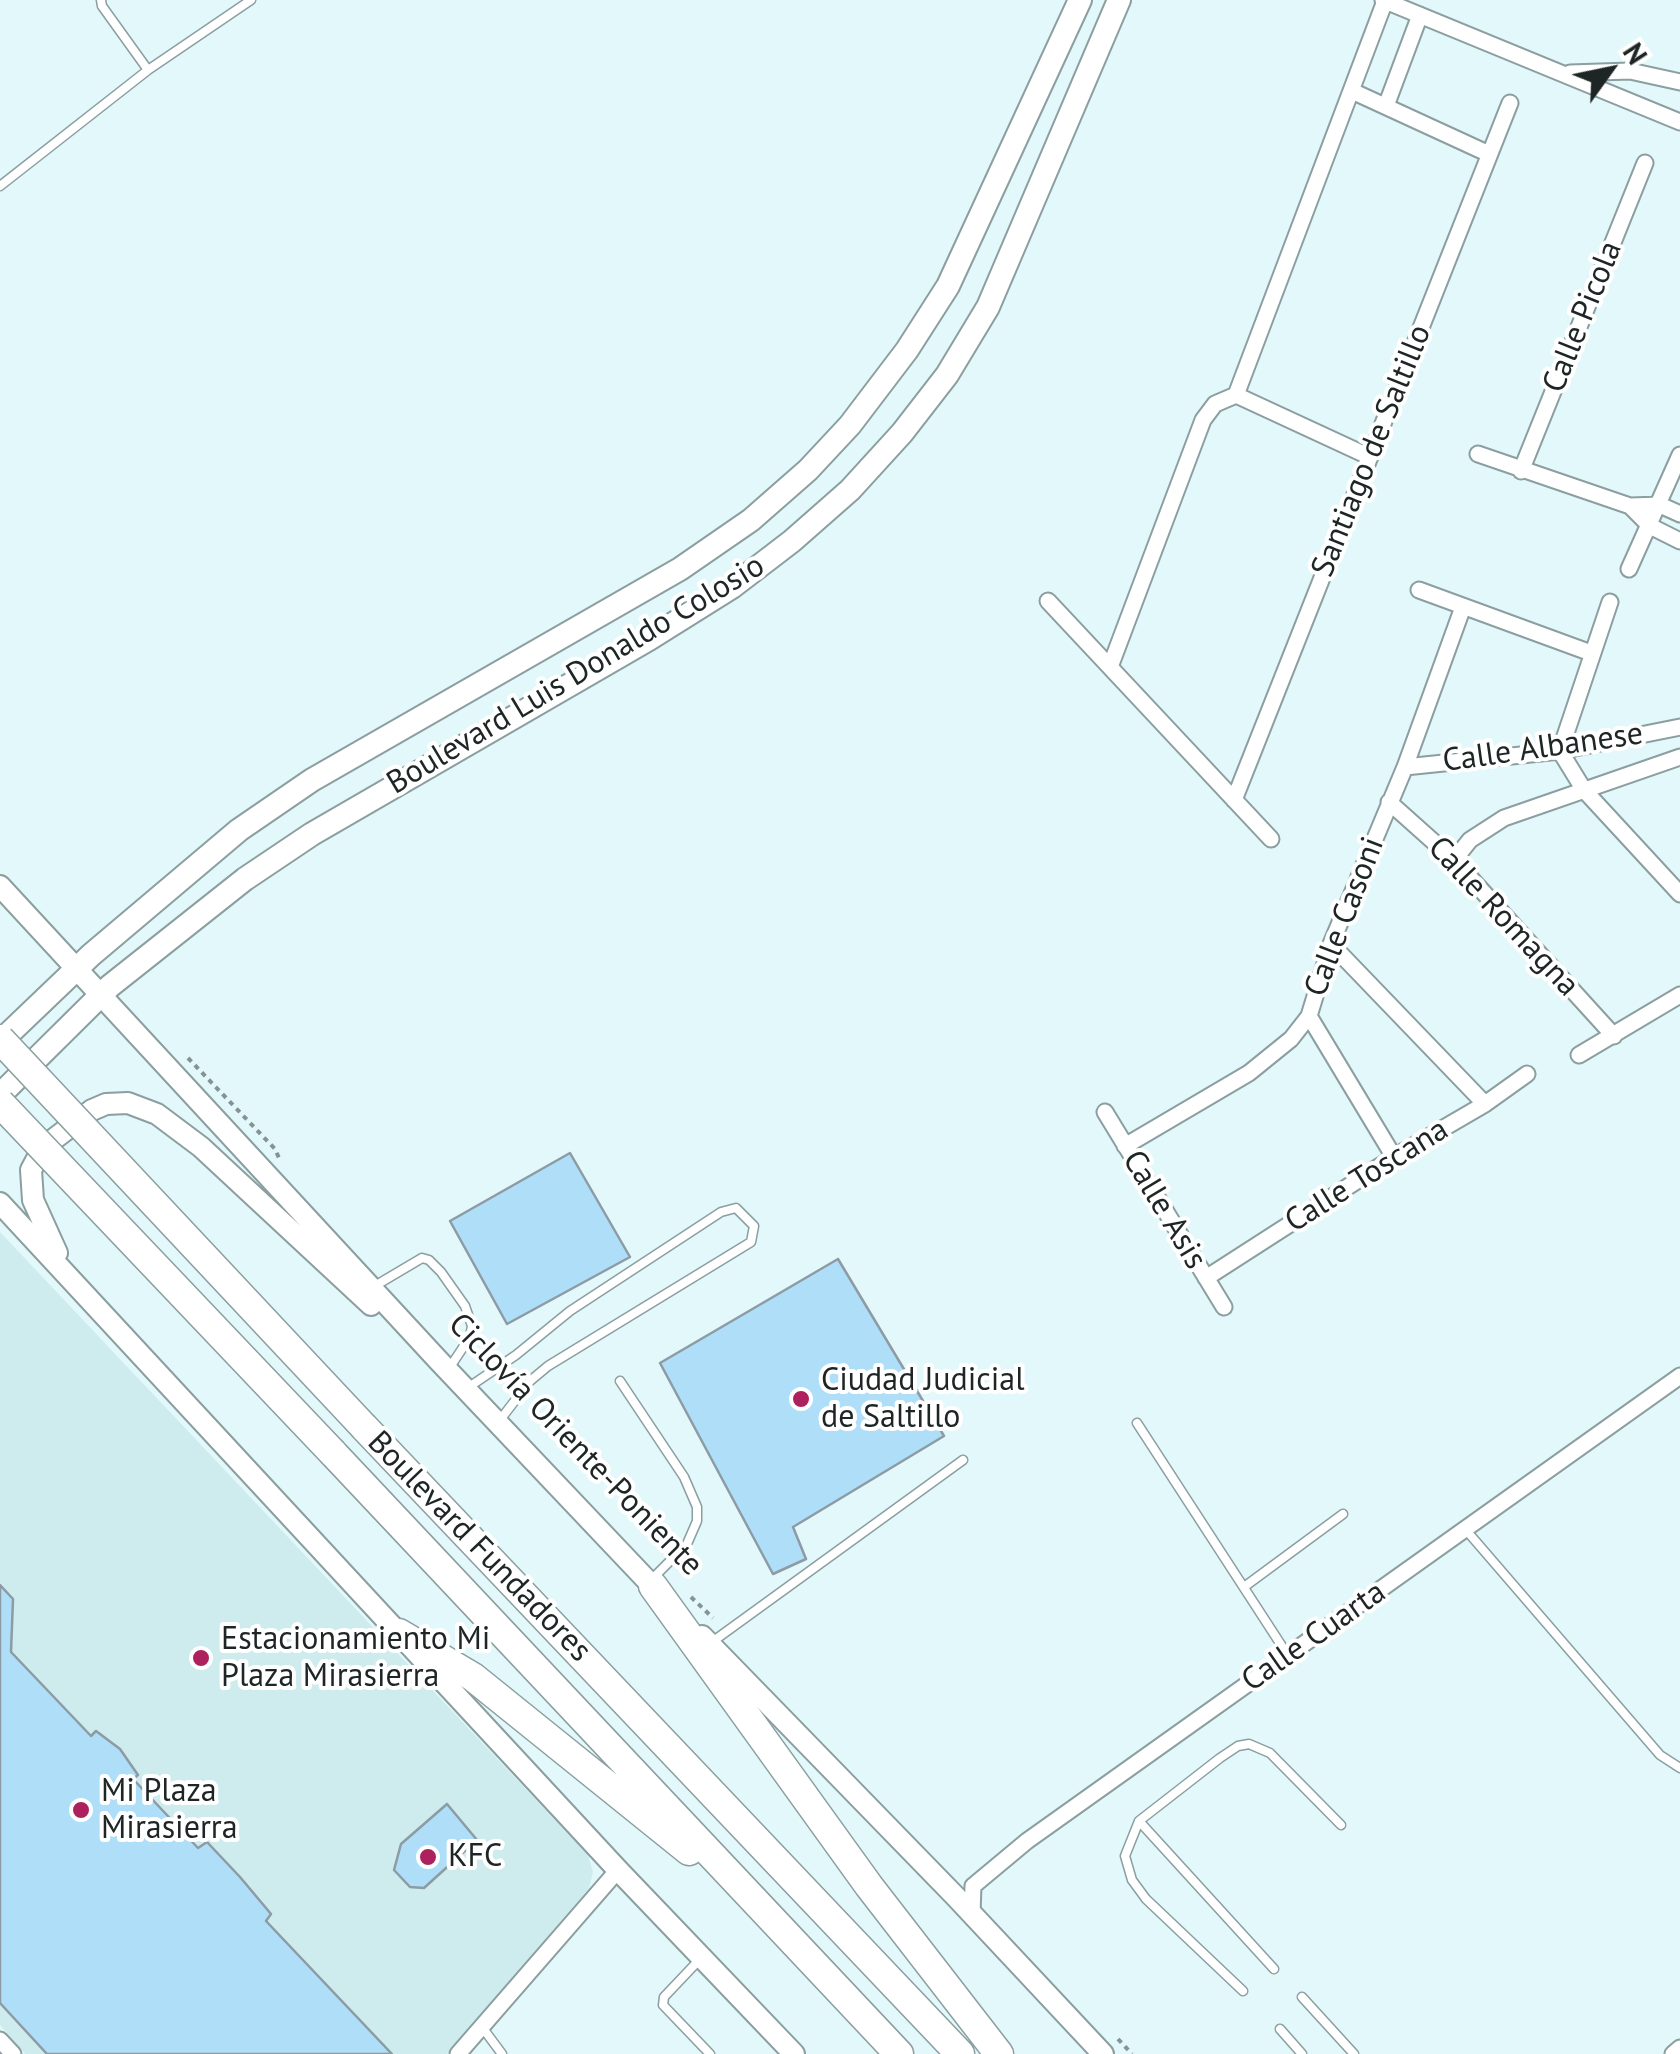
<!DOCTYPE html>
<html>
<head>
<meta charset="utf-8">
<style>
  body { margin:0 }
  #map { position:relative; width:1680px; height:2054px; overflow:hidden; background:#e3f8fa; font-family:"PT Sans",sans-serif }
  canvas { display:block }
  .north { position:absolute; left:1560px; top:20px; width:100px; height:100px; -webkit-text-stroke:8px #fff; paint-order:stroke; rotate:57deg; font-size:28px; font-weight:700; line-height:40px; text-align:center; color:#1d2525 }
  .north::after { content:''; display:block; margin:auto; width:35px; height:45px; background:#1d2525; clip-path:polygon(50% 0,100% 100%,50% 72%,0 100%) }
</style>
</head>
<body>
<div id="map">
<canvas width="1680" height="2054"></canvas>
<div class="north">N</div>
</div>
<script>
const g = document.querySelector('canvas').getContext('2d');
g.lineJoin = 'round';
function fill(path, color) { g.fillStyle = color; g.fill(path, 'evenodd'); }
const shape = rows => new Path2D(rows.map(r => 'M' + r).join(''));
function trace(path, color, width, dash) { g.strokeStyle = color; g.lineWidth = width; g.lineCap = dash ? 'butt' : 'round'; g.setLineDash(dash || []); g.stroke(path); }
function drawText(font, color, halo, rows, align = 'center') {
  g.font = font + ' "PT Sans",sans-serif'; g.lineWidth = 8; g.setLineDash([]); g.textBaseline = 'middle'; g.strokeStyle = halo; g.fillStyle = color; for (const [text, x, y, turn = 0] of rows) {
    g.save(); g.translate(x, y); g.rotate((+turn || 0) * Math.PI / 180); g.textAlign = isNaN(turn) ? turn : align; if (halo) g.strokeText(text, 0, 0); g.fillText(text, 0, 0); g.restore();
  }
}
fill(shape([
  [0,1232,588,1855,593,1872,589,1888,447,2054,25,2054,0,2025]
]), '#ceebee');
const building = shape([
  [570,1153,630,1257,507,1324,450,1221,570,1153],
  [838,1259,944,1436,793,1527,806,1559,773,1574,660,1363,838,1259],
  [0,1585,13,1599,11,1652,91,1736,96,1731,120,1749,138,1775,133,1779,198,1848,207,1842,240,1877,271,1914,266,1921,392,2054,47,2054,0,2003,0,1585],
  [447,1804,477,1840,424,1888,410,1887,394,1870,401,1844,447,1804]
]);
fill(building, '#afdef9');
trace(building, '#8c9ba4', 2.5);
const lane = shape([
  [101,0,102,6,148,70],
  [0,186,148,70,251,0],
  [373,1287,422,1258,429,1260,441,1272,465,1306,472,1326,470,1337,448,1370],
  [620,1381,684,1477,697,1507,697,1521,687,1544,653,1578],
  [466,1389,516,1355,570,1311,721,1212,736,1208,754,1226,751,1242,548,1366,530,1381,500,1420],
  [1137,1423,1287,1654],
  [1466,1530,1660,1755,1680,1768],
  [1244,1587,1343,1514],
  [712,1642,963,1460],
  [1139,1821,1274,1969],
  [701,1958,664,1997,663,2005,710,2054],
  [1243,1991,1146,1899,1132,1880,1125,1856,1139,1821,1220,1758,1238,1746,1249,1744,1270,1753,1341,1825],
  [1302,1997,1354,2054],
  [482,2027,502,2054],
  [1280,2029,1302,2054]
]);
const street = shape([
  [1383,0,1680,122],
  [1570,73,1630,71,1680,82],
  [1352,91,1489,154],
  [1386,106,1420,15],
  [1236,395,1370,457],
  [1478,454,1630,506,1660,505,1680,514],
  [1521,471,1645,163],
  [1630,506,1650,526,1680,541],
  [1629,569,1680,455],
  [1419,590,1591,653],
  [1048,601,1271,839],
  [1610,602,1560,751,1584,790,1680,894],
  [1110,667,1203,420,1215,404,1236,395,1385,1],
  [1405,767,1560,751,1680,727],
  [1234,800,1510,103],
  [1389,802,1454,860,1614,1036],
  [1454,860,1470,840,1504,818,1680,757],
  [1331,944,1485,1104],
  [1309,1016,1394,1157],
  [1579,1055,1680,995],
  [1105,1112,1224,1307],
  [1125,1146,1249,1073,1291,1039,1309,1016,1331,944,1405,767,1463,607],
  [1206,1278,1394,1157,1485,1104,1527,1074],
  [972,1913,973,1886,1027,1841,1680,1376],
  [0,2040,13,2054],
  [458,2054,618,1870],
  [1673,2054,1680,2048]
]);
const secondary = shape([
  [0,886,438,1360,660,1594],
  [0,1203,618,1870,794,2054],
  [57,1253,33,1200,31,1170,39,1155,54,1139,92,1110,106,1104,128,1103,157,1114,201,1147,371,1305],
  [702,1636,956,1897,1103,2054]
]);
const primary = shape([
  [0,1042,91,955,239,830,312,780,680,569,751,520,808,470,850,425,907,350,948,286,1080,0],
  [0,1095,110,986,245,879,312,834,649,639,732,587,792,541,850,490,902,433,947,375,988,307,1119,0]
]);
const highway = shape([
  [364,1427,960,2054],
  [333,1453,899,2054],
  [653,1586,869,1886,999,2054],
  [399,1633,473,1677,689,1851]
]);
trace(lane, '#8b9ea0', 11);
trace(street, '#8b9ea0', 19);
trace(secondary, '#8b9ea0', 24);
trace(primary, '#8b9ea0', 26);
trace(highway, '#8b9ea0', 31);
trace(shape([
  [188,1058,275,1149,279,1158],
  [691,1597,713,1618],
  [1118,2039,1132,2054]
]), '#849394', 4, [5, 5]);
trace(lane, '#fff', 8);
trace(street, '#fff', 15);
trace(secondary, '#fff', 20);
trace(primary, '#fff', 22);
trace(highway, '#fff', 28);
const highwayBridge = shape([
  [0,1039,364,1427],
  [0,1103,333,1453]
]);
trace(highwayBridge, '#8b9ea0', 31, []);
trace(highwayBridge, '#fff', 28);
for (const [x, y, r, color] of [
  [801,1399,10,"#ad215e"],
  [201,1658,10,"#ad215e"],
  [81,1810,10,"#ad215e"],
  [428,1857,10,"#ad215e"]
]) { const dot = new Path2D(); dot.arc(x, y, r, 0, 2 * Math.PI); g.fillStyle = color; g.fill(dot); trace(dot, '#fff', 4); }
drawText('32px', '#1d2525', '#fff', [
  ["Calle Picola",1583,317,-68],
  ["Santiago de Saltillo",1372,451,-68],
  ["Boulevard Luis Donaldo Colosio",576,675,-31],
  ["Calle Albanese",1543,748,-8],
  ["Calle Casoni",1345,917,-69],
  ["Calle Romagna",1503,917,47],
  ["Calle Toscana",1367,1176,-32],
  ["Calle Asis",1164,1210,59],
  ["Ciclovía Oriente-Poniente",575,1445,46],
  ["Boulevard Fundadores",479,1547,46],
  ["Calle Cuarta",1314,1637,-35]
]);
drawText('32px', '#1d2525', '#fff', [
  ["Ciudad Judicial",821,1381],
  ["de Saltillo",821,1418],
  ["Estacionamiento Mi",221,1640],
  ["Plaza Mirasierra",221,1677],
  ["Mi Plaza",101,1792],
  ["Mirasierra",101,1829],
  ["KFC",448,1857]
], 'left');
</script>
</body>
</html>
